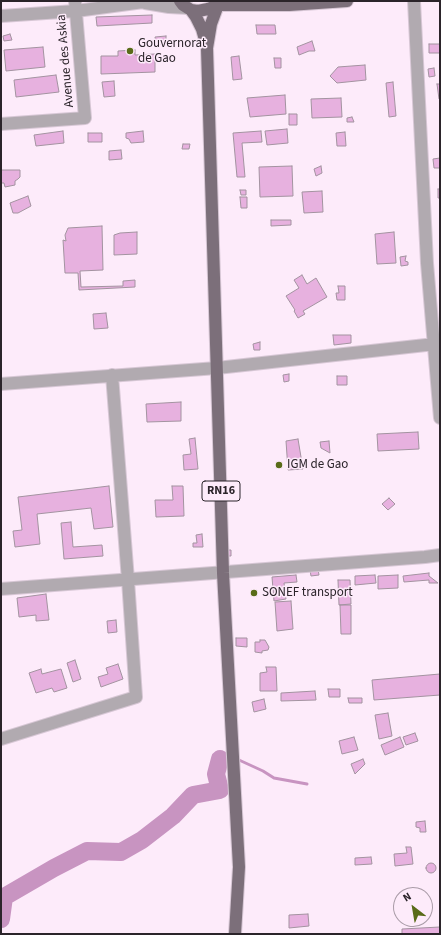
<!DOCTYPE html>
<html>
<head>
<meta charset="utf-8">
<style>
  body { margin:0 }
  #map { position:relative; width:441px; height:935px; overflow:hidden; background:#fdebfa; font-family:"Source Sans 3",sans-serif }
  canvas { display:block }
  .frame { position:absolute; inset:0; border:2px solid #2b242a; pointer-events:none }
  .north { position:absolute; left:393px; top:887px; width:40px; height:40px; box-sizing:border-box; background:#fdebfa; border:1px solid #a99ba7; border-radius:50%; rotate:329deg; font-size:11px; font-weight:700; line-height:16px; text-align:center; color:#2b242a }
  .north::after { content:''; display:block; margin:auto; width:14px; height:18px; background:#596b18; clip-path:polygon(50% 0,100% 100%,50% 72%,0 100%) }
</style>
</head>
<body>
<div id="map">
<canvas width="441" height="935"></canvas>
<div class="frame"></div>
<div class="north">N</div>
</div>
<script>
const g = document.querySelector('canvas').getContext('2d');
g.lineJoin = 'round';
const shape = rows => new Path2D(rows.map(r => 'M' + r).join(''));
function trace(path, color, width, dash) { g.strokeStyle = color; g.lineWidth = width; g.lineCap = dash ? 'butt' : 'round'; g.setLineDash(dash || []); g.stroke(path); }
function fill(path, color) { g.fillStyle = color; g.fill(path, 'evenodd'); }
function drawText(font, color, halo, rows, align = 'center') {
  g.font = font + ' "Source Sans 3",sans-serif'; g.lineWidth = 3; g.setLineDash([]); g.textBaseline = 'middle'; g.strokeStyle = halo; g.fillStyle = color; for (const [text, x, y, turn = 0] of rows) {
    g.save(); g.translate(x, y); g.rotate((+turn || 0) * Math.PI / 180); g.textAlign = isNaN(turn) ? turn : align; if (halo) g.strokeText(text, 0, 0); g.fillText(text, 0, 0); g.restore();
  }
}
trace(shape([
  [239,760,263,771,274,778,307,784]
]), '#c894c1', 3);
trace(shape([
  [1,919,4,897,54,868,87,851,121,852,142,840,173,816,193,795,220,790,216,774,220,759]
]), '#c894c1', 18);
const building = shape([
  [152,15,152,23,97,26,96,17,152,15],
  [256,25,275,25,276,34,257,34,256,25],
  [10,34,12,40,4,41,3,36,10,34],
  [166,36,166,44,156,45,155,37,166,36],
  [312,41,315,51,309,51,299,55,297,47,312,41],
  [429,44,440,44,440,53,429,53,429,44],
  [43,47,45,67,6,71,4,50,43,47],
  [135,50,135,55,155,54,155,72,101,74,101,56,118,56,118,51,135,50],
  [239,56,242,79,233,80,231,57,239,56],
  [274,58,281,58,281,68,275,68,274,58],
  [365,65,366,80,337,83,330,76,338,67,365,65],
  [434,68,435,76,429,77,428,69,434,68],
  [56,75,59,92,16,97,14,80,56,75],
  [114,81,115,96,104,97,102,82,114,81],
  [393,82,396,116,389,117,386,83,393,82],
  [437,84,440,84,440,99,439,99,437,84],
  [285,95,286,114,250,117,247,98,285,95],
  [341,98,342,117,312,118,311,99,341,98],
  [289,114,297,114,297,125,289,125,289,114],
  [352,117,354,122,347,122,347,118,352,117],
  [287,129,288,143,267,145,265,131,287,129],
  [63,131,64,143,36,146,34,135,63,131],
  [143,131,144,142,131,143,129,139,126,138,126,133,143,131],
  [261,131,262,142,242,143,245,177,237,177,233,133,261,131],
  [345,132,346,146,337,146,336,133,345,132],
  [88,133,102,133,102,142,88,142,88,133],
  [183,144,190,144,189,149,182,149,183,144],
  [121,150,122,159,109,160,109,151,121,150],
  [440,158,440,168,434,168,433,159,440,158],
  [292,166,293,196,260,197,259,167,292,166],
  [321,166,322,173,316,176,314,169,321,166],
  [1,170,20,170,20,177,18,179,15,181,15,185,5,187,4,183,1,183,1,170],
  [438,189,440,189,440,198,438,198,438,189],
  [240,190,246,190,246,195,241,195,240,190],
  [322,191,323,212,304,213,302,192,322,191],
  [28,196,31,206,18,213,13,213,10,203,28,196],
  [240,197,247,197,247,208,241,208,240,197],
  [271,220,291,220,291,225,271,226,271,220],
  [102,226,103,270,80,271,81,287,123,286,123,281,135,280,135,287,79,290,78,273,65,273,63,240,66,241,65,235,68,228,102,226],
  [137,232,137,254,114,255,114,235,120,233,137,232],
  [394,232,396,263,377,264,375,234,394,232],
  [406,256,405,261,408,262,408,265,401,266,400,257,406,256],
  [302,275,307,284,316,278,327,297,303,311,305,314,298,318,294,311,295,310,286,296,299,288,294,280,302,275],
  [338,286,345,286,345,300,337,300,336,293,339,293,338,286],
  [106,313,108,328,94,329,93,314,106,313],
  [333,335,351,335,351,343,334,345,333,335],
  [260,342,260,350,254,350,253,344,260,342],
  [289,374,289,381,284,382,283,375,289,374],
  [337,376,347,376,347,385,337,385,337,376],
  [181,402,181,421,147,422,146,404,181,402],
  [418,432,419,449,378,451,377,434,418,432],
  [195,438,198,469,184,470,183,455,191,454,189,439,195,438],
  [298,439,303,469,288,470,286,441,298,439],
  [329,441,330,453,321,448,320,442,329,441],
  [109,486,113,527,94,529,91,508,37,514,40,544,15,547,13,531,22,530,18,497,109,486],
  [172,486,183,486,184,516,156,517,155,500,173,500,172,486],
  [389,498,395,504,388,510,382,504,389,498],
  [71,522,73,547,102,545,103,556,64,559,61,523,71,522],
  [202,534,203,547,193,547,193,543,197,543,196,535,202,534],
  [228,550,231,550,231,556,228,556,228,550],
  [318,569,319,575,311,576,310,570,318,569],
  [429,573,429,576,438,583,429,583,429,580,404,582,403,576,429,573],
  [296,575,297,582,284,583,286,599,274,601,272,577,296,575],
  [375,575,376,583,355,585,355,576,375,575],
  [398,575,398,588,378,589,378,576,398,575],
  [338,580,350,580,351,604,339,605,338,580],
  [46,594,49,620,36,621,36,615,19,617,17,598,46,594],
  [291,601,293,629,277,631,275,602,291,601],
  [340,605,351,605,351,634,341,634,340,605],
  [116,620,117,632,108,633,107,621,116,620],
  [236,638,247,638,247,647,236,646,236,638],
  [260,640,265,640,269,647,268,650,262,651,262,653,255,652,255,642,260,642,260,640],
  [75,660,81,679,73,682,67,663,75,660],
  [118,664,123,679,101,687,98,677,108,674,106,668,118,664],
  [266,667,276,667,277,691,260,691,260,673,267,672,266,667],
  [41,669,42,674,61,669,67,688,54,692,52,688,36,693,29,673,41,669],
  [440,674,440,695,374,700,372,680,440,674],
  [328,689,340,689,340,697,329,697,328,689],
  [315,691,316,700,281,701,281,693,315,691],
  [348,698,362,698,362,703,349,703,348,698],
  [264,699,266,709,254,712,252,702,264,699],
  [388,713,392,736,379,739,375,715,388,713],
  [415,733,418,741,406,745,403,737,415,733],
  [354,737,358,750,342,754,339,741,354,737],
  [400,737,404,747,385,755,381,745,400,737],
  [363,759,365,764,355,774,351,764,363,759],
  [425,821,426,832,420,832,420,828,416,827,416,822,425,821],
  [406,847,411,847,413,864,395,866,394,854,407,853,406,847],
  [371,857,372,864,355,865,355,858,371,857],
  '426 868a5 5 0 1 1 10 0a5 5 0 1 1-10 0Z',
  [308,914,309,926,289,928,289,915,308,914],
  [440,927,440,934,402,934,402,929,440,927]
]);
fill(building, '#e7b1df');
trace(building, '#a393a0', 1);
const minor = shape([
  [414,1,427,263,440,418],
  [145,3,169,7,188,8],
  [1,16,76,11,151,1],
  [1,124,85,118,75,1],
  [1,384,217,368,435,344],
  [1,589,425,557,440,555],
  [1,739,136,697,128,580,112,375]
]);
const major = shape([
  [180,1,183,5,191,10,198,11,208,9,218,5,221,2],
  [191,10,196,17,202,29,206,43],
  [235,934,239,867,223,573,207,48,211,24,218,5,289,5,347,1]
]);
trace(minor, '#d7c7d5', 14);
trace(major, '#d7c7d5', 14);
trace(minor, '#b1aab0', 12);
trace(major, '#7c6f7a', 12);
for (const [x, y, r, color] of [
  [130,51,4,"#596b18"],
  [279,465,4,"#596b18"],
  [254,593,4,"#596b18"]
]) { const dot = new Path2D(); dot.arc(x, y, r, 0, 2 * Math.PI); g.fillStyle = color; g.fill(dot); trace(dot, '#fdebfa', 1.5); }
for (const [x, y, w] of [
  [221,491,38]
]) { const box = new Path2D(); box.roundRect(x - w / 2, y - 10, w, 20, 3); g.fillStyle = '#fdebfa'; g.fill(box); trace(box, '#2b242a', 1); }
drawText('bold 12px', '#2b242a', null, [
  ["RN16",221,491]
]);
drawText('13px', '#2b242a', '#fdebfa', [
  ["Gouvernorat",138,44],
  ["de Gao",138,59],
  ["IGM de Gao",287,465],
  ["SONEF transport",262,593]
], 'left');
drawText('13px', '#2b242a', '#fdebfa', [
  ["Avenue des Askia",66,61,-95]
]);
</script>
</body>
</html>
